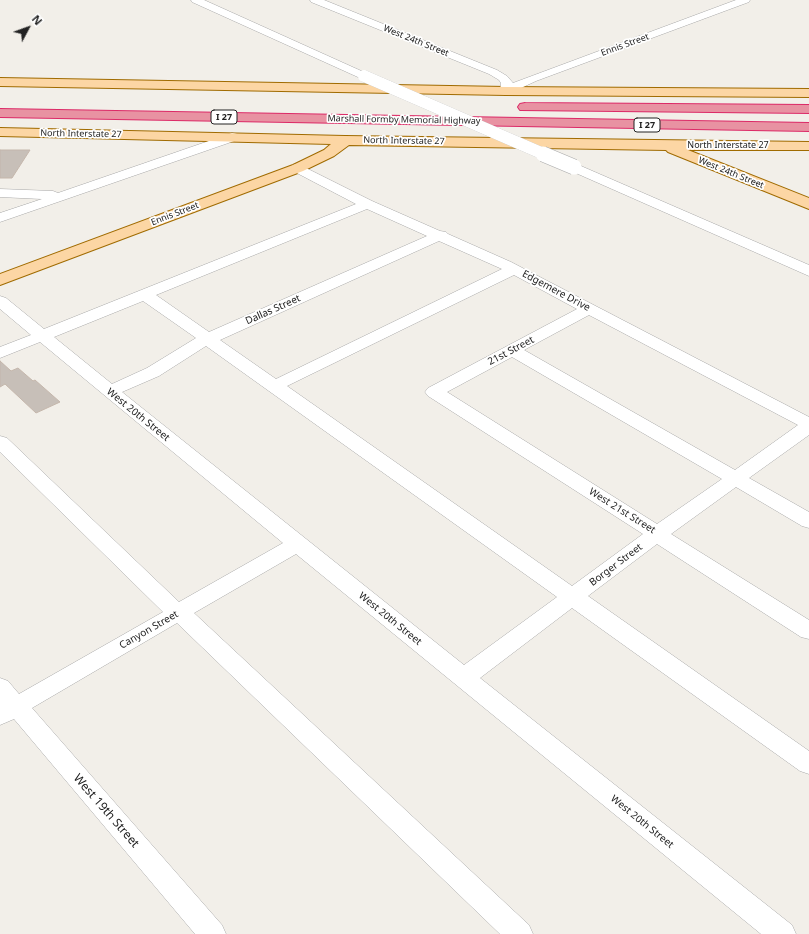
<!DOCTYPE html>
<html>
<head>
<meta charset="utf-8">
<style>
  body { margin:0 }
  #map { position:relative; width:809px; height:934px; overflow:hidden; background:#f2efe9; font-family:"Noto Sans",sans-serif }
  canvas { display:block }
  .north { position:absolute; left:8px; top:8px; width:40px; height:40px; -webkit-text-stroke:3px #fff; paint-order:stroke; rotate:49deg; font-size:11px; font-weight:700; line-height:16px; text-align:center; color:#222 }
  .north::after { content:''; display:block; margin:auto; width:14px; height:18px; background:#222; clip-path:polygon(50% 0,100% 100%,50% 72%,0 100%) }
</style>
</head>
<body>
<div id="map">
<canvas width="809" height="934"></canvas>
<div class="north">N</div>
</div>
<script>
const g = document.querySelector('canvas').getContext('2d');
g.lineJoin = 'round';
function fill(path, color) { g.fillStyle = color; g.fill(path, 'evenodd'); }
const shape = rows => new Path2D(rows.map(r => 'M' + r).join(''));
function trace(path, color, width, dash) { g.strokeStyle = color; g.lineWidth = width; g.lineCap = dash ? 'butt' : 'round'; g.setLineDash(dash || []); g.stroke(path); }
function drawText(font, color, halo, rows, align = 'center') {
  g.font = font + ' "Noto Sans",sans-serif'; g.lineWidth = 3.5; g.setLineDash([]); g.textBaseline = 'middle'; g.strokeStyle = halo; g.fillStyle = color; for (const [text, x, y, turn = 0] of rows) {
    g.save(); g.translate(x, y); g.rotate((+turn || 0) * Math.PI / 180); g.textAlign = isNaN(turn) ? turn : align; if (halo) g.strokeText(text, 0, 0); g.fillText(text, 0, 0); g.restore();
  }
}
const building = shape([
  [0,150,30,150,12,178,0,178,0,150],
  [0,361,11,371,18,368,33,381,35,380,60,402,36,413,5,384,0,387,0,361]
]);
fill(building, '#c7bfb8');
trace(building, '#c4b6ab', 1);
const minor = shape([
  [191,0,204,0,368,74,370,76,368,78,360,78,192,2,191,0],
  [310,0,324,0,497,70,507,76,513,83,736,0,750,0,749,2,536,81,506,95,502,94,500,91,501,83,499,80,489,74,311,2,310,0],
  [232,133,237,134,238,137,237,140,0,222,0,213,42,199,0,197,0,189,53,191,58,193,232,133],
  [574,163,809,265,809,276,569,170,567,167,569,164,574,163],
  [298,164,372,201,440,231,446,232,448,234,511,262,809,417,809,435,749,478,809,512,809,528,802,526,736,487,671,534,809,620,809,639,801,637,657,544,588,596,809,751,809,774,800,771,572,608,480,678,792,925,796,934,761,934,296,554,194,613,529,925,533,934,500,934,177,623,32,708,222,925,226,934,195,934,14,719,0,725,0,678,8,681,19,694,163,612,0,452,0,436,7,438,179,602,283,543,40,342,0,358,0,347,31,335,0,309,0,296,6,298,44,329,356,204,293,171,291,168,293,165,298,164],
  [367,209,427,236,209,332,156,295,367,209],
  [439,241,502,269,276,379,220,340,439,241],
  [514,275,577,309,428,388,425,392,428,396,643,534,572,586,287,386,514,275],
  [143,301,196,338,147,368,112,384,54,337,143,301],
  [589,315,798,425,735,470,524,350,589,315],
  [206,346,557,597,464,665,122,392,159,376,206,346],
  [512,357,722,479,657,524,447,392,512,357]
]);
const major = shape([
  [0,78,506,87,809,89,809,97,506,95,0,86,0,78],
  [0,128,345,136,809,142,809,150,688,150,809,198,809,209,668,152,666,150,349,145,334,156,303,171,0,285,0,274,293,165,324,150,331,144,0,136,0,128]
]);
const highway = shape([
  [525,103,809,105,809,113,520,110,518,107,520,104,525,103],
  [0,109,809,123,809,131,0,117,0,109]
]);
trace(minor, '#a9a9a9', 1);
trace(major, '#a06b00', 2);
trace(highway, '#dc2a67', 2);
fill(minor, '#fff');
fill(major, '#fcd6a4');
fill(highway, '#e892a2');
const minorBridgeFar1 = shape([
  [364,76,546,155]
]);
const minorBridge = shape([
  [543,154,574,167]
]);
trace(minorBridgeFar1, '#a9a9a9', 12, []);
trace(minorBridge, '#a9a9a9', 16, []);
trace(minorBridgeFar1, '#fff', 12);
trace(minorBridge, '#fff', 15);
drawText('9px', '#222', '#fff', [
  ["West 24th Street",416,41,22],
  ["Ennis Street",625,45,-20],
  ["Marshall Formby Memorial Highway",404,120,1],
  ["North Interstate 27",81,134,1],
  ["North Interstate 27",404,141,1],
  ["North Interstate 27",728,145],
  ["West 24th Street",731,173,22],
  ["Ennis Street",175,214,-21]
]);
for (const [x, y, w] of [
  [224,117,26],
  [647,125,26]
]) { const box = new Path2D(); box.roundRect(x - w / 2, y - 7, w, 14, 3); g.fillStyle = '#fff'; g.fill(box); trace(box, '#222', 1); }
drawText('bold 9px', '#222', null, [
  ["I 27",224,117],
  ["I 27",647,125]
]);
drawText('10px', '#222', '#fff', [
  ["Edgemere Drive",556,291,28],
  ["Dallas Street",273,310,-24],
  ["21st Street",511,351,-28],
  ["West 20th Street",138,415,39],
  ["West 21st Street",622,511,32],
  ["Borger Street",616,565,-37],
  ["West 20th Street",390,619,39],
  ["Canyon Street",149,630,-30],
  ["West 20th Street",642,822,39]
]);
drawText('12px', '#222', '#fff', [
  ["West 19th Street",106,811,49]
]);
</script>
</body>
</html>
